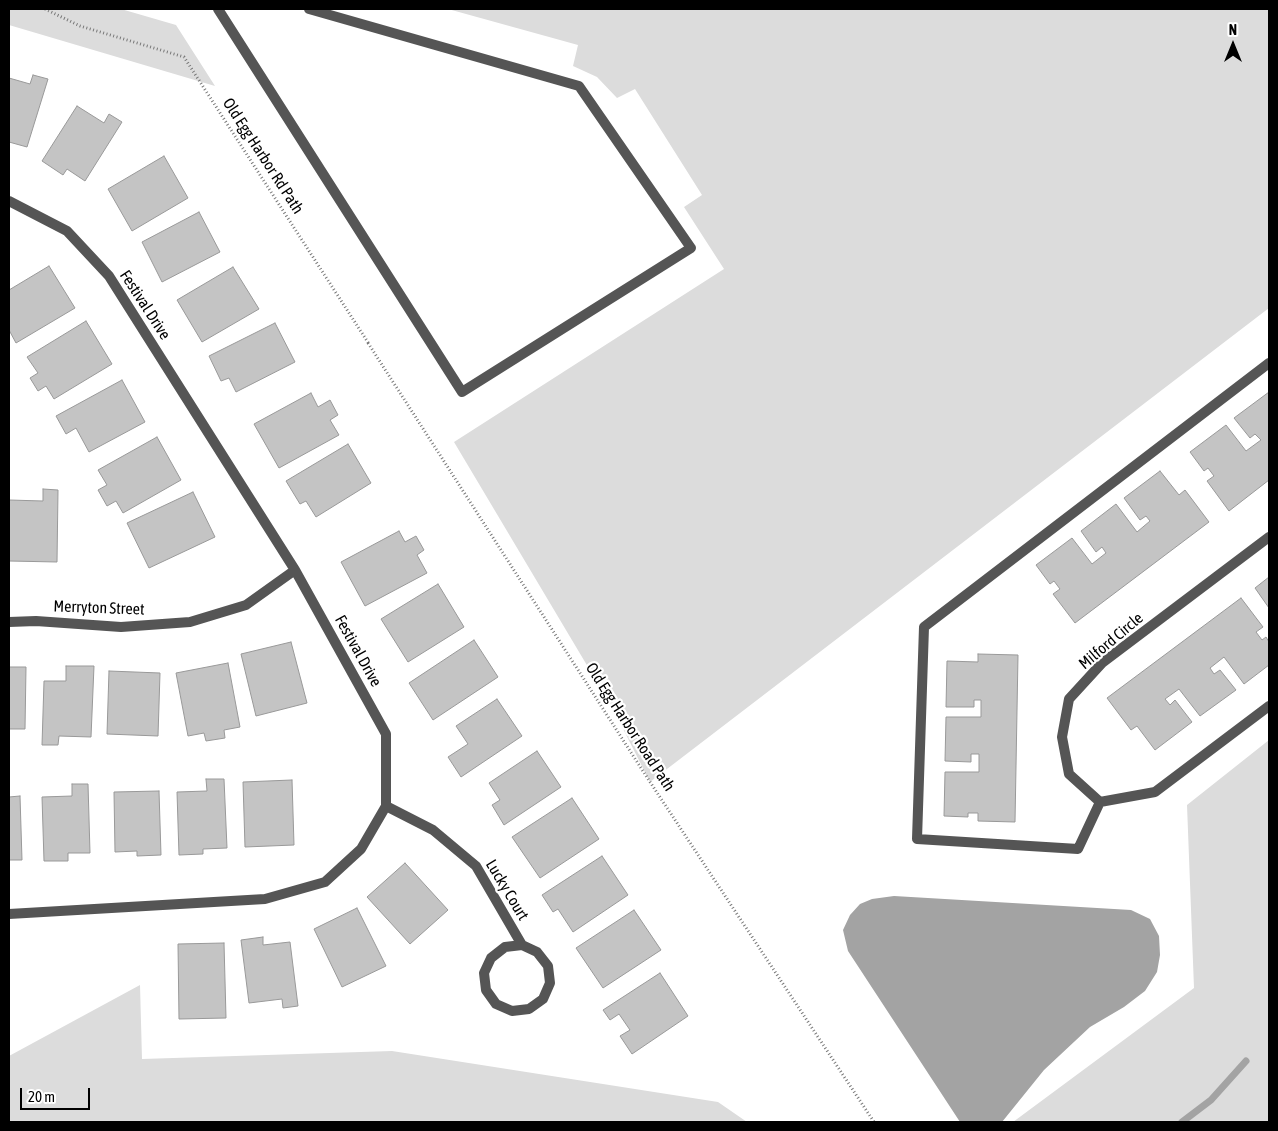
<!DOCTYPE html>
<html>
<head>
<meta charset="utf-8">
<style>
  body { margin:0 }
  #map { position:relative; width:1278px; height:1131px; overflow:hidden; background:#fff; font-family:"Asap Condensed",sans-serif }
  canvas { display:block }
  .frame { position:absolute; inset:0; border:10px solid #000; pointer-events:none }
  .north { position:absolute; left:1208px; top:20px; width:50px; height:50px; -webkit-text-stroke:4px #fff; paint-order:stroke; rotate:0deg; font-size:14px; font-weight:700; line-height:20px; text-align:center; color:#000 }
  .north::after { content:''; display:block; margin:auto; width:18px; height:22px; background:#000; clip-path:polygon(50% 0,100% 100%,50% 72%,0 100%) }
  .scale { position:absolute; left:20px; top:1088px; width:70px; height:22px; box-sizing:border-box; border:2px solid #000; border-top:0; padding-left:6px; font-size:15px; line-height:18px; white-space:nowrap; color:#000; -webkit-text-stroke:4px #fff; paint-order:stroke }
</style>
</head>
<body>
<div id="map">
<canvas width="1278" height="1131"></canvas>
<div class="frame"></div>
<div class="north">N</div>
<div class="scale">20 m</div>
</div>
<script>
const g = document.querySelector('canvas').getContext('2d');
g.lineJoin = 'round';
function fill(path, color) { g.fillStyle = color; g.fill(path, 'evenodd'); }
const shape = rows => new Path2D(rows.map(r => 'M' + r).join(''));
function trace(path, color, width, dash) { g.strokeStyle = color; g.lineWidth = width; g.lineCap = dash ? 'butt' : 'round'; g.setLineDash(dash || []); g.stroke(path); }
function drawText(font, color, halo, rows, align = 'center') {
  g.font = font + ' "Asap Condensed",sans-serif'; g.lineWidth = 4.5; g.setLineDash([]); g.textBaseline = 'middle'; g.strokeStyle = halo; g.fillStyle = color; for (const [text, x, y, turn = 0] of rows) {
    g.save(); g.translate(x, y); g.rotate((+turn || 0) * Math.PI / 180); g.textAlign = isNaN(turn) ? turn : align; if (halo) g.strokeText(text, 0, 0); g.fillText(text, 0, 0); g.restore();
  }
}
fill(shape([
  [9,9,121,9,176,25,215,86,9,25],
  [448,9,1269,9,1269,308,650,782,613,709,454,442,724,269,684,207,702,195,635,89,617,98,597,77,573,66,578,45],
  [1269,740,1269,1122,1013,1122,1194,988,1187,805],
  [140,985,142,1059,392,1051,718,1102,747,1122,9,1122,9,1056]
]), '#dcdcdc');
fill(shape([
  [894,896,1131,910,1150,919,1159,936,1160,955,1157,972,1145,991,1124,1007,1090,1027,1044,1070,1002,1122,960,1122,848,951,843,930,850,915,860,904,872,899]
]), '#a3a3a3');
trace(shape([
  [1182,1122,1211,1100,1246,1061]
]), '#a3a3a3', 7);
const building = shape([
  [33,75,48,79,27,147,9,142,9,78,30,84,33,75],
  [77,106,104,123,109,114,122,122,85,181,67,169,63,175,42,161,77,106],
  [164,156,188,198,132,231,108,189,164,156],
  [199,212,220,252,162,282,142,242,199,212],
  [49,266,75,308,16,343,9,330,9,290,49,266],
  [233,267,259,309,202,342,177,300,233,267],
  [86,321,112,364,54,399,46,386,38,391,30,378,38,373,27,357,86,321],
  [275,323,295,362,236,392,229,378,221,381,209,356,275,323],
  [122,380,145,422,89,452,76,428,66,434,56,416,122,380],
  [1269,392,1269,480,1229,511,1207,481,1214,476,1208,468,1204,471,1190,452,1226,425,1246,451,1261,440,1255,434,1250,438,1234,418,1269,392],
  [311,393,318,407,330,400,338,415,330,420,339,435,279,468,254,424,311,393],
  [157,437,181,480,123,513,116,501,107,506,98,490,107,485,98,470,157,437],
  [348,444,371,483,316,517,306,501,300,504,286,481,348,444],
  [1160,471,1179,495,1185,490,1209,522,1075,623,1053,594,1060,589,1054,581,1050,584,1036,565,1072,538,1092,564,1106,553,1102,547,1096,552,1081,531,1116,504,1137,532,1150,521,1146,516,1140,520,1124,498,1160,471],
  [43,489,58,490,57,562,9,561,9,500,43,501,43,489],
  [193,492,215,537,149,568,127,523,193,492],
  [399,531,405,542,416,536,424,550,417,555,427,573,365,606,341,562,399,531],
  [1269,577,1269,608,1255,588,1269,577],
  [438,584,464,627,408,662,381,619,438,584],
  [1241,598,1263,627,1256,632,1262,640,1266,637,1269,642,1269,665,1244,684,1224,657,1210,668,1214,674,1220,670,1236,690,1200,716,1179,689,1165,699,1170,705,1175,700,1192,722,1155,750,1137,726,1131,730,1107,698,1241,598],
  [474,640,498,677,433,720,409,683,474,640],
  [291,642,307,703,256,716,241,654,291,642],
  [978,654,1018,655,1015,822,978,821,978,813,968,813,968,817,944,816,945,772,979,772,979,754,971,754,971,762,945,761,946,717,981,717,981,700,974,700,974,707,946,707,947,661,978,662,978,654],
  [228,663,240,727,224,730,225,738,206,741,204,733,188,736,176,673,228,663],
  [66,666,94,666,91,737,59,736,58,745,42,745,44,681,66,681,66,666],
  [9,667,26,667,25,729,9,729,9,667],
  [109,671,160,673,158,736,107,734,109,671],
  [497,699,522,736,461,777,448,757,468,744,456,726,497,699],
  [537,751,561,787,504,825,492,805,500,800,489,783,537,751],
  [206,779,224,779,227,848,203,849,203,854,179,855,177,792,207,791,206,779],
  [292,780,294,845,245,847,243,782,292,780],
  [72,784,88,784,90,853,68,853,68,861,44,861,42,797,72,796,72,784],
  [159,791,161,855,137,856,137,851,115,852,114,792,159,791],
  [20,796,22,860,9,860,9,797,20,796],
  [572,798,599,839,540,878,512,837,572,798],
  [602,856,628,895,573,932,558,909,553,912,542,895,602,856],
  [405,863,448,910,410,944,367,897,405,863],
  [357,908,386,966,342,987,314,929,357,908],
  [634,910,661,950,603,988,576,948,634,910],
  [263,937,263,945,290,942,298,1006,283,1008,282,999,249,1003,241,940,263,937],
  [224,943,226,1018,179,1019,178,944,224,943],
  [660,973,688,1016,632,1054,620,1036,630,1030,619,1014,610,1020,603,1010,660,973]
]);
fill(building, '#c4c4c4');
trace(building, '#999', 1);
trace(shape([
  [45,9,80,26,184,57,369,344],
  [368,343,650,782,874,1122]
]), '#777', 3, [1, 2.5]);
trace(shape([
  [218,9,462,392,691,248,579,86,309,9],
  [1269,363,924,627,917,839,1078,849,1100,802,1155,792,1269,706]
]), '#555', 10);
trace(shape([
  [9,201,67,231,109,276,295,570,386,734,386,806,361,849,325,882,265,899,9,914],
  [9,622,36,621,121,627,190,622,246,605,295,570],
  [1100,802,1069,774,1062,737,1069,699,1102,663,1269,537],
  [386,806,433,830,476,866,522,945,505,947,491,958,484,973,486,990,496,1004,512,1011,529,1009,543,999,550,983,548,966,537,952,522,945]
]), '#555', 10);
drawText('16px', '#000', '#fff', [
  ["Old Egg Harbor Rd Path",263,156,57],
  ["Festival Drive",145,305,57],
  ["Merryton Street",99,608,2],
  ["Milford Circle",1111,641,-40],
  ["Festival Drive",358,651,61],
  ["Old Egg Harbor Road Path",630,727,57],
  ["Lucky Court",507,890,59]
]);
</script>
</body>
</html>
